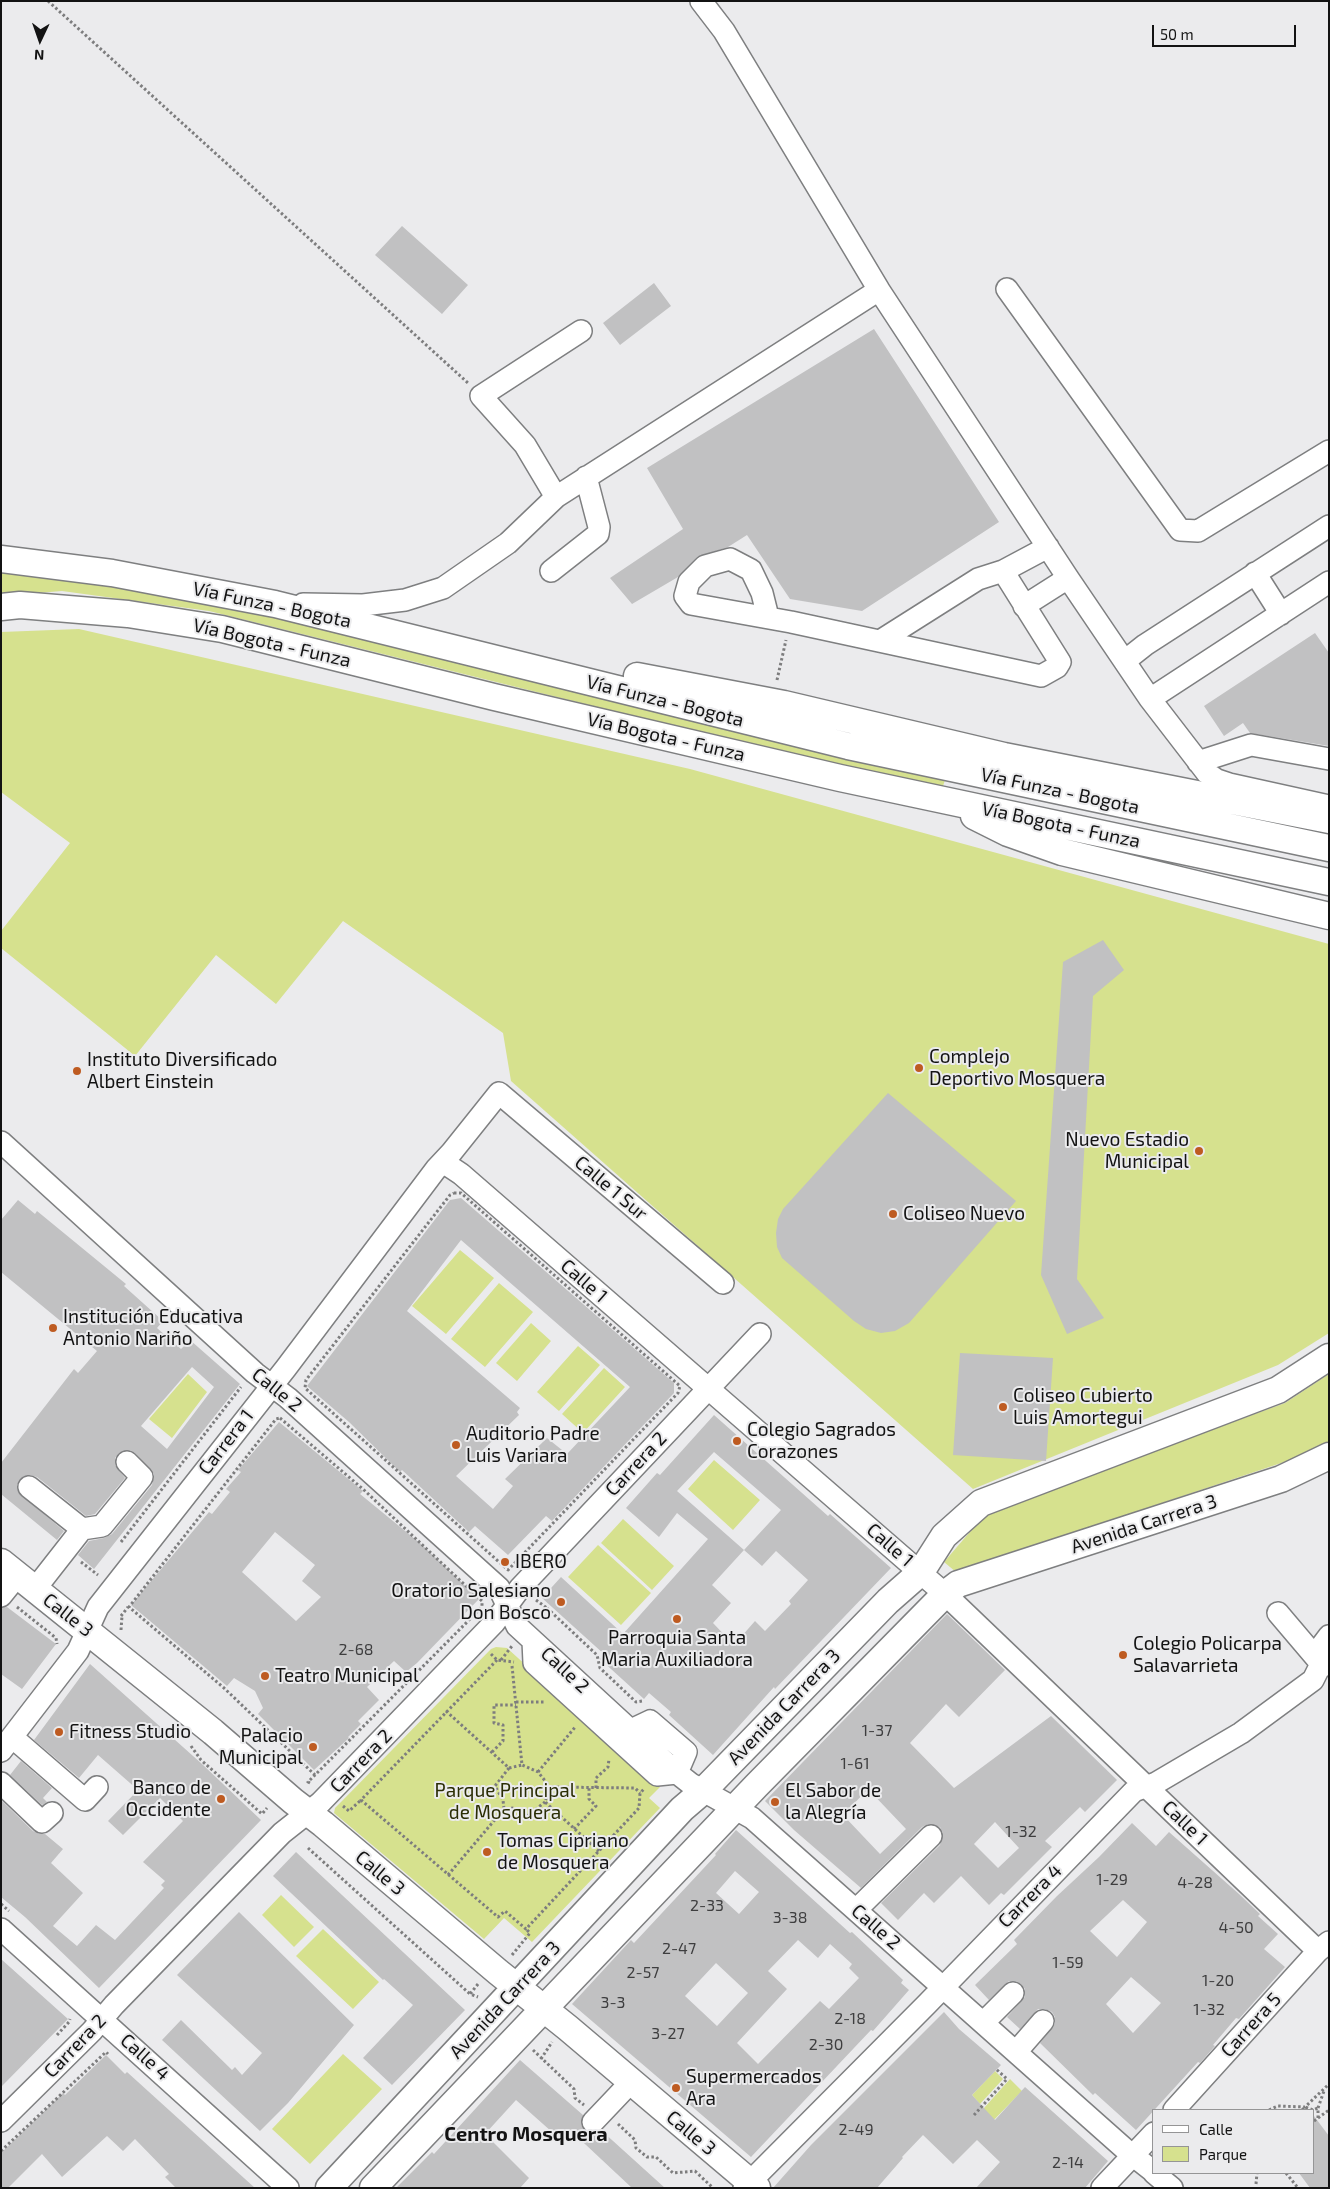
<!DOCTYPE html>
<html>
<head>
<meta charset="utf-8">
<style>
  body { margin:0 }
  #map { position:relative; width:1330px; height:2189px; overflow:hidden; background:#ebebed; font-family:"Exo 2",sans-serif }
  canvas { display:block }
  .frame { position:absolute; inset:0; border:2px solid #131313; pointer-events:none }
  .legend { position:absolute; left:1152px; top:2109px; width:162px; height:65px; box-sizing:border-box; background:#ebebed; border:1px solid #959596; margin:0; padding:6px 9px; list-style:none; font-size:15px; color:#131313 }
  .legend li { display:flex; align-items:center; gap:10px; height:25px }
  .legend b { width:25px; border:1px solid #959596 }
  .north { position:absolute; left:15px; top:15px; width:50px; height:50px; -webkit-text-stroke:4px #ebebed; paint-order:stroke; rotate:183deg; font-size:14px; font-weight:700; line-height:20px; text-align:center; color:#131313 }
  .north::after { content:''; display:block; margin:auto; width:18px; height:22px; background:#131313; clip-path:polygon(50% 0,100% 100%,50% 72%,0 100%) }
  .scale { position:absolute; left:1152px; top:25px; width:144px; height:22px; box-sizing:border-box; border:2px solid #131313; border-top:0; padding-left:6px; font-size:15px; line-height:18px; white-space:nowrap; color:#131313; -webkit-text-stroke:4px #ebebed; paint-order:stroke }
</style>
</head>
<body>
<div id="map">
<canvas width="1330" height="2189"></canvas>
<div class="frame"></div>
<ul class="legend">
<li><b style="height:6px;background:#fff"></b>Calle</li>
<li><b style="height:14px;background:#d6e18e"></b>Parque</li>
</ul>
<div class="north">N</div>
<div class="scale">50 m</div>
</div>
<script>
const g = document.querySelector('canvas').getContext('2d');
g.lineJoin = 'round';
function fill(path, color) { g.fillStyle = color; g.fill(path, 'evenodd'); }
const shape = rows => new Path2D(rows.map(r => 'M' + r).join(''));
function trace(path, color, width, dash) { g.strokeStyle = color; g.lineWidth = width; g.lineCap = dash ? 'butt' : 'round'; g.setLineDash(dash || []); g.stroke(path); }
function drawText(font, color, halo, rows, align = 'center') {
  g.font = font + ' "Exo 2",sans-serif'; g.lineWidth = 4; g.setLineDash([]); g.textBaseline = 'middle'; g.strokeStyle = halo; g.fillStyle = color; for (const [text, x, y, turn = 0] of rows) {
    g.save(); g.translate(x, y); g.rotate((+turn || 0) * Math.PI / 180); g.textAlign = isNaN(turn) ? turn : align; if (halo) g.strokeText(text, 0, 0); g.fillText(text, 0, 0); g.restore();
  }
}
fill(shape([
  [1,572,29,572,200,598,945,780,942,789,682,728,209,611,62,591,1,596],
  [79,629,690,769,1329,944,1329,1333,1278,1365,973,1489,511,1081,503,1033,343,921,276,1004,216,955,135,1056,1,948,1,931,70,843,1,792,1,632],
  [460,1250,494,1278,446,1334,412,1306],
  [499,1283,533,1312,485,1367,451,1339],
  [531,1323,551,1341,517,1381,496,1363],
  [578,1346,600,1365,559,1411,537,1392],
  [604,1368,625,1387,583,1433,562,1414],
  [188,1374,207,1392,172,1438,149,1419],
  [1329,1374,1329,1442,1317,1451,956,1572,944,1562,988,1511,1285,1403],
  [714,1460,760,1500,733,1530,688,1489],
  [623,1519,674,1566,652,1590,601,1543],
  [598,1545,651,1593,621,1625,568,1577],
  [496,1647,507,1648,660,1787,649,1798,660,1808,532,1942,504,1918,484,1939,334,1813,335,1808,343,1800,491,1649],
  [281,1895,314,1927,294,1947,262,1915],
  [323,1929,379,1982,353,2009,296,1956],
  [343,2054,382,2089,310,2164,272,2129],
  [995,2071,1003,2079,980,2104,972,2095],
  [1010,2079,1022,2091,987,2127,976,2117]
]), '#d6e18e');
fill(shape([
  [402,226,468,285,442,314,375,255],
  [654,283,671,306,620,345,603,323],
  [874,329,999,522,862,611,790,599,747,535,728,547,697,557,678,577,632,604,610,578,683,529,647,468],
  [1315,633,1329,653,1329,746,1250,733,1243,723,1224,736,1204,706],
  [1103,940,1124,970,1093,996,1077,1279,1104,1318,1067,1334,1041,1275,1063,962],
  [888,1093,1016,1201,909,1323,895,1331,881,1333,866,1329,854,1321,782,1258,777,1247,776,1233,778,1219,783,1209],
  [461,1198,674,1383,674,1393,552,1521,546,1516,508,1555,475,1526,469,1532,402,1470,400,1472,349,1422,307,1386,450,1200],
  [461,1240,630,1387,567,1454,547,1438,505,1479,513,1486,493,1509,456,1476,519,1415,517,1412,520,1408,407,1311],
  [18,1200,35,1214,37,1211,126,1284,124,1286,163,1321,157,1328,181,1349,190,1340,240,1384,94,1569,78,1555,89,1541,104,1538,112,1534,152,1485,154,1474,135,1453,130,1450,119,1453,115,1458,115,1465,125,1478,95,1514,86,1516,37,1477,30,1475,24,1476,17,1485,18,1492,64,1531,57,1540,1,1494,1,1463,74,1369,78,1373,97,1351,1,1272,1,1220],
  [192,1367,214,1387,167,1449,141,1426],
  [960,1353,1053,1358,1046,1461,953,1455],
  [714,1415,828,1516,830,1514,891,1568,775,1689,774,1687,713,1755,669,1715,671,1712,649,1693,644,1699,600,1659,605,1655,542,1598,561,1577,623,1634,708,1539,677,1513,659,1537,626,1508,657,1473,660,1475],
  [714,1452,781,1510,744,1550,677,1491],
  [744,1550,762,1566,776,1551,808,1580,789,1601,791,1604,765,1631,755,1621,734,1645,713,1623,731,1603,712,1585],
  [279,1422,363,1491,360,1494,421,1544,479,1599,417,1663,406,1672,394,1661,367,1687,379,1700,358,1721,361,1724,348,1737,349,1738,314,1770,258,1714,263,1708,255,1691,234,1678,227,1686,131,1605,209,1512,212,1514,230,1492,226,1489,241,1472,238,1470],
  [275,1532,315,1565,302,1581,321,1597,296,1621,242,1572],
  [7,1607,56,1644,22,1689,1,1674,1,1608],
  [947,1614,1005,1670,959,1717,946,1704,910,1743,954,1788,1051,1716,1117,1780,1085,1812,1080,1807,1045,1841,1052,1847,1004,1895,1001,1893,989,1905,961,1876,934,1903,924,1893,898,1920,881,1903,940,1845,943,1833,940,1827,928,1824,922,1827,861,1888,794,1830,765,1801],
  [868,1789,906,1829,880,1854,843,1815],
  [995,1822,1019,1848,998,1868,974,1844],
  [90,1664,202,1764,261,1820,99,1988,25,1917,1,1897,1,1800,33,1831,39,1834,45,1834,63,1849,51,1863,83,1893,53,1926,77,1946,96,1925,115,1940,164,1888,161,1885,165,1881,143,1862,183,1821,160,1798,123,1835,108,1821,138,1790,98,1755,79,1778,34,1740],
  [21,1761,52,1788,43,1798,47,1802,42,1805,10,1775],
  [1132,1823,1156,1846,1169,1832,1239,1894,1260,1914,1258,1916,1278,1934,1264,1949,1285,1967,1239,2019,1236,2018,1213,2045,1215,2046,1200,2063,1198,2062,1136,2130,1095,2093,1093,2095,1040,2043,1055,2024,1055,2017,1052,2012,1045,2009,1038,2009,1020,2029,1007,2017,1025,1997,1025,1989,1021,1984,1016,1981,1009,1981,989,2000,975,1985,1017,1944,1014,1940,1057,1896,1099,1857],
  [1123,1900,1147,1922,1117,1957,1090,1931],
  [1131,1977,1161,2003,1133,2033,1106,2004],
  [736,1830,850,1933,852,1932,903,1980,901,1983,909,1990,873,2031,871,2030,751,2157,572,2004,631,1940,634,1943,716,1855,715,1854],
  [735,1871,759,1892,739,1914,716,1893],
  [798,1940,818,1958,830,1944,852,1964,849,1968,859,1978,829,2009,820,2001,758,2064,737,2043,787,1989,768,1971],
  [716,1963,748,1993,717,2026,685,1996],
  [296,1852,465,2010,392,2085,363,2058,413,2005,384,1979,383,1980,273,1876],
  [239,1912,354,2025,288,2103,260,2131,162,2040,181,2020,232,2070,235,2067,242,2075,262,2053,177,1975],
  [1,1959,68,2019,1,2087],
  [944,2012,959,2029,1001,2065,972,2095,995,2120,1025,2087,1108,2161,1085,2188,976,2188,1000,2162,977,2140,953,2164,923,2135,902,2157,903,2158,877,2188,773,2188,811,2145],
  [106,2055,125,2074,127,2072,255,2188,176,2188,165,2177,169,2174,135,2139,123,2151,107,2136,62,2177,42,2154,8,2188,1,2188,1,2153,63,2093,65,2095],
  [520,2060,583,2115,581,2125,585,2131,596,2134,602,2131,665,2188,632,2188,570,2130,561,2140,516,2100,485,2134,529,2178,520,2188,396,2188,432,2152,434,2154],
  [1314,2116,1329,2136,1329,2188,1310,2188,1299,2173,1314,2173]
]), '#c1c1c2');
const minor = shape([
  [701,1,724,31,879,290,1068,578,1150,699,1207,773,1217,780,1229,784,1329,806],
  [1007,289,1180,530,1198,531,1329,451],
  [556,497,525,445,481,396,581,331],
  [551,571,598,534,599,527,586,477],
  [1255,573,1281,614],
  [303,604,363,605,405,600,443,588,508,543,556,497,879,290],
  [1024,606,1068,578],
  [768,617,762,593,751,570,730,559,705,566,689,582,685,596,691,604,791,622,1041,676,1057,667,1060,662,1003,571],
  [880,641,978,579,1003,571,1048,547],
  [1126,660,1145,645,1329,526],
  [1150,699,1329,582],
  [1198,762,1251,745,1329,759],
  [1,1142,255,1373,288,1398,499,1588,517,1626,677,1773,691,1784,752,1818,1126,2150,1154,2172],
  [443,1162,461,1174,945,1594,1318,1951],
  [29,1487,82,1529],
  [35,1589,82,1529,102,1526,142,1477,127,1462],
  [1,1596,18,1575],
  [1278,1613,1323,1666],
  [533,1641,534,1663,657,1775,677,1773,686,1752,650,1721,631,1730],
  [12,1737,85,1800,97,1787],
  [1,1751,78,1651,98,1607,286,1368,436,1169,451,1153,499,1093,723,1283],
  [1,1783,42,1822,52,1813],
  [856,1910,931,1836],
  [1,1929,288,2188],
  [983,2023,1013,1993],
  [1016,2052,1043,2021],
  [1174,2110,1318,1951,1329,1942],
  [1,2121,92,2031,114,2005,282,1833,320,1803,494,1623,520,1588,760,1334],
  [593,2122,631,2082],
  [1154,2173,1172,2188],
  [744,2188,927,2004,1134,1791,1156,1783,1241,1733,1313,1680,1321,1664,1320,1648,1329,1636],
  [1102,2188,1154,2133]
]);
const major = shape([
  [1,559,112,573,275,604,848,746,1329,848],
  [1,607,20,605,128,614,222,629,494,697,840,778,1329,882],
  [637,676,784,704,1004,756,1329,820],
  [974,816,1008,833,1062,852,1329,916],
  [1,1562,213,1732,293,1801,323,1824,498,1972,568,2028,757,2188],
  [329,2188,682,1809,703,1791,888,1601,921,1572,944,1536,981,1503,1278,1390,1329,1357],
  [373,2188,756,1786,945,1594,958,1584,1281,1479,1329,1456]
]);
trace(minor, '#7e7f80', 24);
trace(major, '#7e7f80', 29);
trace(shape([
  [48,1,468,383],
  [777,680,786,640],
  [454,1193,461,1193,680,1386,678,1393,508,1570,305,1388,306,1380,450,1195,454,1193],
  [280,1418,364,1490,482,1601,482,1606,477,1612,315,1775,224,1688,129,1607,276,1419,280,1418],
  [121,1542,241,1387],
  [81,1562,98,1575],
  [536,1600,547,1608,538,1618],
  [17,1607,56,1638,57,1644],
  [547,1608,597,1655,600,1668,636,1702,642,1701],
  [121,1616,128,1607],
  [121,1630,122,1616],
  [491,1654,497,1660,514,1662],
  [497,1660,361,1800,498,1917,505,1911,526,1929,639,1808,640,1793,644,1789],
  [501,1660,512,1646],
  [512,1666,522,1765,538,1772,550,1787],
  [516,1702,545,1702],
  [446,1711,509,1768,522,1765],
  [191,1746,201,1760,262,1814,267,1808],
  [492,1752,503,1741,503,1725,494,1723,494,1705,516,1705],
  [509,1768,495,1786,503,1800,504,1809,514,1808,526,1817,545,1802],
  [538,1772,576,1726],
  [310,1783,308,1782,315,1775],
  [596,1788,596,1778,608,1767,609,1759],
  [343,1806,349,1811,361,1800],
  [574,1829,596,1806,589,1799,589,1787],
  [308,1848,470,1994],
  [599,1851,545,1802,550,1787,635,1788,640,1793],
  [448,1875,504,1809],
  [1,1904,9,1911],
  [512,1955,530,1933,526,1929],
  [478,1984,470,1994,478,1997],
  [57,2035,69,2022,70,2019],
  [533,2050,574,2089,575,2098,584,2105],
  [541,2059,552,2042],
  [1269,2110,1278,2106,1305,2107,1329,2084],
  [1302,2110,1305,2107,1313,2110,1318,2108],
  [974,2115,1007,2079,996,2069],
  [1318,2118,1329,2110],
  [1314,2121,1318,2118,1318,2108,1324,2091],
  [618,2124,635,2140,636,2148,647,2157,656,2157,673,2173,695,2171,713,2188],
  [1,2151,106,2052,108,2054],
  [1286,2173,1298,2188],
  [1256,2184,1257,2173]
]), '#7d7d7e', 3, [2.5, 2.5]);
trace(minor, '#fff', 21);
trace(major, '#fff', 26);
for (const [x, y, r, color] of [
  [919,1068,5,"#be5b21"],
  [77,1071,5,"#be5b21"],
  [1199,1151,5,"#be5b21"],
  [893,1214,5,"#be5b21"],
  [53,1328,5,"#be5b21"],
  [1003,1407,5,"#be5b21"],
  [737,1441,5,"#be5b21"],
  [456,1445,5,"#be5b21"],
  [505,1562,5,"#be5b21"],
  [561,1602,5,"#be5b21"],
  [677,1619,5,"#be5b21"],
  [1123,1655,5,"#be5b21"],
  [265,1676,5,"#be5b21"],
  [59,1732,5,"#be5b21"],
  [313,1747,5,"#be5b21"],
  [221,1799,5,"#be5b21"],
  [775,1802,5,"#be5b21"],
  [487,1852,5,"#be5b21"],
  [676,2088,5,"#be5b21"]
]) { const dot = new Path2D(); dot.arc(x, y, r, 0, 2 * Math.PI); g.fillStyle = color; g.fill(dot); trace(dot, '#ebebed', 2); }
drawText('16px', '#3e3e3f', null, [
  ["2-68",356,1650],
  ["1-37",877,1731],
  ["1-61",855,1764],
  ["1-32",1021,1832],
  ["1-29",1112,1880],
  ["4-28",1195,1883],
  ["2-33",707,1906],
  ["3-38",790,1918],
  ["4-50",1236,1928],
  ["2-47",679,1949],
  ["1-59",1068,1963],
  ["2-57",643,1973],
  ["1-20",1218,1981],
  ["3-3",613,2003],
  ["1-32",1209,2010],
  ["2-18",850,2019],
  ["3-27",668,2034],
  ["2-30",826,2045],
  ["2-49",856,2130],
  ["2-14",1068,2163]
]);
drawText('19px', '#131313', '#ebebed', [
  ["Vía Funza - Bogota",272,605,12],
  ["Vía Bogota - Funza",272,643,13],
  ["Vía Funza - Bogota",665,701,14],
  ["Vía Bogota - Funza",666,737,13],
  ["Vía Funza - Bogota",1060,791,12],
  ["Vía Bogota - Funza",1061,825,12],
  ["Calle 1 Sur",611,1188,40],
  ["Calle 1",584,1281,41],
  ["Calle 2",277,1390,39],
  ["Carrera 1",226,1442,-52],
  ["Carrera 2",636,1464,-47],
  ["Avenida Carrera 3",1144,1524,-18],
  ["Calle 1",890,1545,41],
  ["Calle 3",68,1615,38],
  ["Calle 2",565,1670,43],
  ["Avenida Carrera 3",784,1707,-46],
  ["Carrera 2",361,1761,-46],
  ["Calle 1",1185,1823,44],
  ["Calle 3",380,1873,40],
  ["Carrera 4",1030,1896,-45],
  ["Calle 2",876,1927,41],
  ["Avenida Carrera 3",505,2000,-47],
  ["Carrera 5",1251,2025,-48],
  ["Carrera 2",75,2046,-46],
  ["Calle 4",145,2057,42],
  ["Calle 3",691,2133,40]
]);
drawText('19px', '#131313', '#ebebed', [
  ["Complejo",929,1057],
  ["Deportivo Mosquera",929,1079],
  ["Instituto Diversificado",87,1060],
  ["Albert Einstein",87,1082],
  ["Nuevo Estadio",1189,1140,"right"],
  ["Municipal",1189,1162,"right"],
  ["Coliseo Nuevo",903,1214],
  ["Institución Educativa",63,1317],
  ["Antonio Nariño",63,1339],
  ["Coliseo Cubierto",1013,1396],
  ["Luis Amortegui",1013,1418],
  ["Colegio Sagrados",747,1430],
  ["Corazones",747,1452],
  ["Auditorio Padre",466,1434],
  ["Luis Variara",466,1456],
  ["IBERO",515,1562],
  ["Oratorio Salesiano",551,1591,"right"],
  ["Don Bosco",551,1613,"right"],
  ["Parroquia Santa",677,1638,"center"],
  ["Maria Auxiliadora",677,1660,"center"],
  ["Colegio Policarpa",1133,1644],
  ["Salavarrieta",1133,1666],
  ["Teatro Municipal",275,1676],
  ["Fitness Studio",69,1732],
  ["Palacio",303,1736,"right"],
  ["Municipal",303,1758,"right"],
  ["Banco de",211,1788,"right"],
  ["Occidente",211,1810,"right"],
  ["El Sabor de",785,1791],
  ["la Alegría",785,1813],
  ["Tomas Cipriano",497,1841],
  ["de Mosquera",497,1863],
  ["Supermercados",686,2077],
  ["Ara",686,2099]
], 'left');
drawText('19px', '#2a2d04', '#ebebed', [
  ["Parque Principal",505,1791],
  ["de Mosquera",505,1813]
]);
drawText('bold 20px', '#131313', '#ebebed', [
  ["Centro Mosquera",526,2134]
]);
</script>
</body>
</html>
